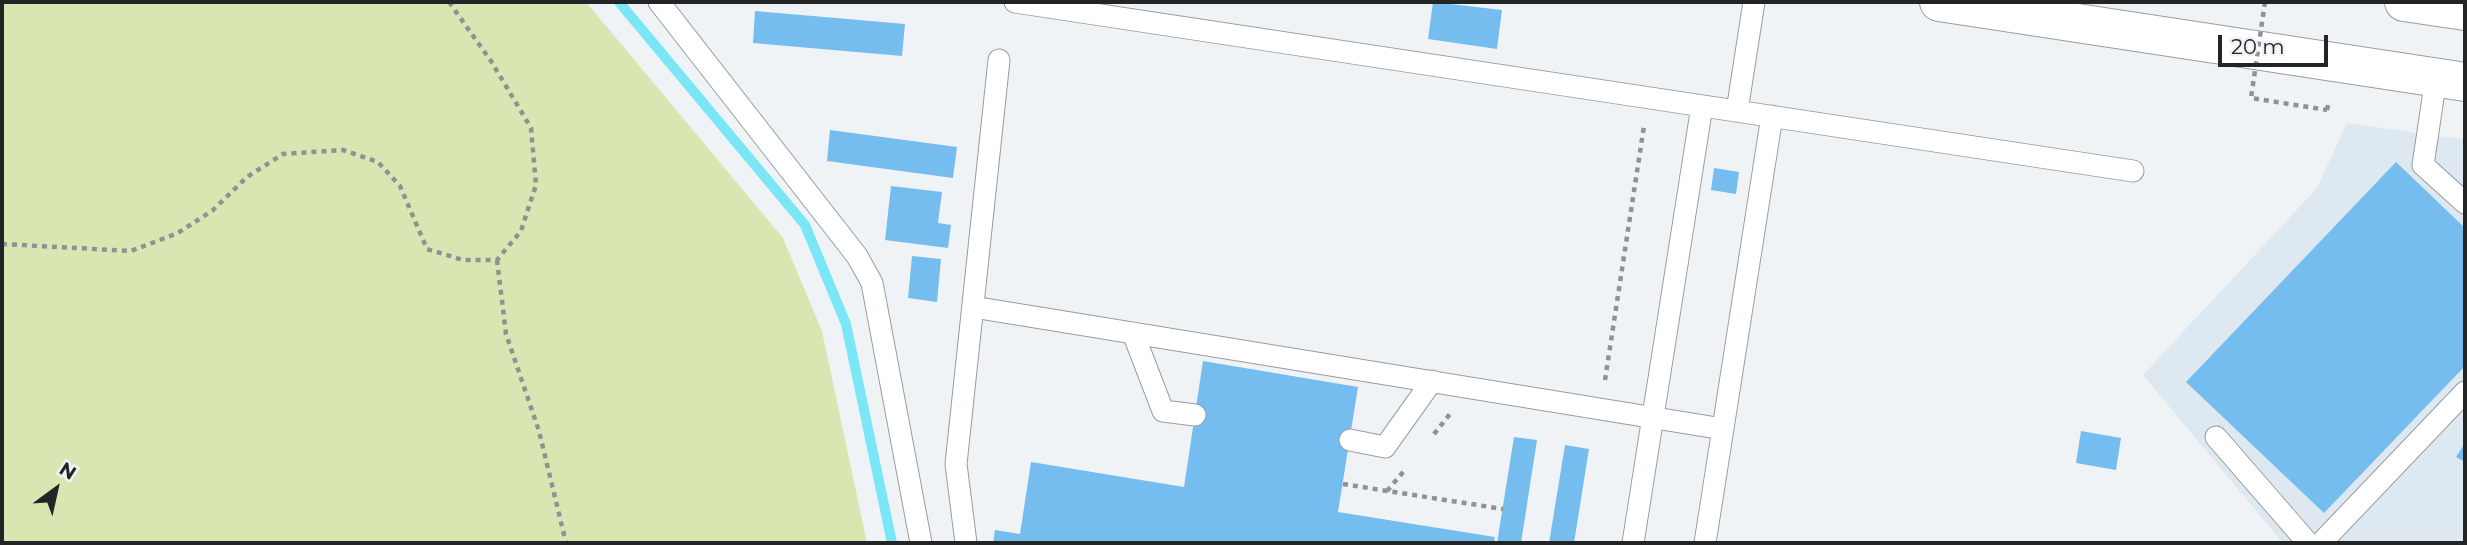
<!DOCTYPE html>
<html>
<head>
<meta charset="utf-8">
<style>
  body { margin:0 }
  #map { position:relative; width:2467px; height:545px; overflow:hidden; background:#eff3f6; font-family:Montserrat,sans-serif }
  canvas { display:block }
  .frame { position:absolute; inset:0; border:4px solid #222425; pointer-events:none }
  .north { position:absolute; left:21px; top:454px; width:70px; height:70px; -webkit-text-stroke:5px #eff3f6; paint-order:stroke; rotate:33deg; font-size:19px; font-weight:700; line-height:28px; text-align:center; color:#222425 }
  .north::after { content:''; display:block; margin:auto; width:24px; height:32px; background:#222425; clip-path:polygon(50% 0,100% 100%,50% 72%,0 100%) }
  .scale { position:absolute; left:2218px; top:35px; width:110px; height:32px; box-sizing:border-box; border:4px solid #222425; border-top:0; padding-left:9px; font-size:21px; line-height:24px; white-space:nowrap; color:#222425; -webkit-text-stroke:5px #eff3f6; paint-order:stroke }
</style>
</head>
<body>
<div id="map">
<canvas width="2467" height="545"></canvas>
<div class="frame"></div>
<div class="north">N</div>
<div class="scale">20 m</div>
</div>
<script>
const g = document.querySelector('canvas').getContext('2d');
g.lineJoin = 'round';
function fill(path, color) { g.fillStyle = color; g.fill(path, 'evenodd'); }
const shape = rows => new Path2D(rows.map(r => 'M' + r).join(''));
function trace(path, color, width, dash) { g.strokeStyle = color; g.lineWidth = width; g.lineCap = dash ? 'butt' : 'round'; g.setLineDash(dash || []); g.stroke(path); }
fill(shape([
  [2347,123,2465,140,2465,543,2283,543,2143,375,2317,188]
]), '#dde8f0');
fill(shape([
  [2,2,586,2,783,238,822,331,867,543,2,543]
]), '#d8e7b1');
trace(shape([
  [619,2,805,225,846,324,892,543]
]), '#7be7f6', 10);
fill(shape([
  [1433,2,1502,10,1497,49,1428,39],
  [755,11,905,24,902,56,753,43],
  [830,130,957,147,953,178,827,161],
  [2396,162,2465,228,2465,366,2324,513,2186,382],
  [1714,168,1739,172,1736,194,1711,190],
  [891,186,942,192,938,223,951,225,948,248,885,240],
  [912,256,941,259,937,302,908,298],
  [1203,361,1358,387,1338,512,1495,537,1494,543,993,543,995,530,1020,534,1031,462,1184,487],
  [2081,431,2121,438,2116,470,2076,463],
  [1514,437,1537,440,1521,543,1497,543],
  [2465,443,2465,462,2456,457],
  [1565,445,1589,449,1574,543,1549,543]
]), '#76bdef');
const lane = shape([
  [659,2,857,256,872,283,921,543],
  [1015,2,2133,171],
  [2436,78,2423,165,2465,203],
  [1737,111,1754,2],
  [973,307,1723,429],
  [1133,333,1163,411,1195,415],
  [2216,437,2308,543],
  [1350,440,1385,447,1432,381],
  [966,543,956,464,999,60],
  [1633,543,1702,106],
  [1705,543,1772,116],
  [2321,543,2465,392]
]);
const highway = shape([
  [1939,2,2465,82],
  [2404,2,2465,11]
]);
trace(lane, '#999d9f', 23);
trace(highway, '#999d9f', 40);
trace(shape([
  [2327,110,2329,101],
  [2,244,131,251,178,233,213,210,247,177,283,154,343,150,378,162,400,186,427,249,463,260,497,260,521,231,536,185,531,128,491,61,449,2],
  [497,260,506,334,539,431,566,543],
  [1605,380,1644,126],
  [1434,434,1450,414],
  [1343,484,1503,509],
  [1387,491,1404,471]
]), '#8f9294', 4.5, [5, 5]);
trace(lane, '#fff', 21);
trace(highway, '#fff', 38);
trace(shape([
  [2265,2,2251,98,2327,110]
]), '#8f9294', 4.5, [5, 5]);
</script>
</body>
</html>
